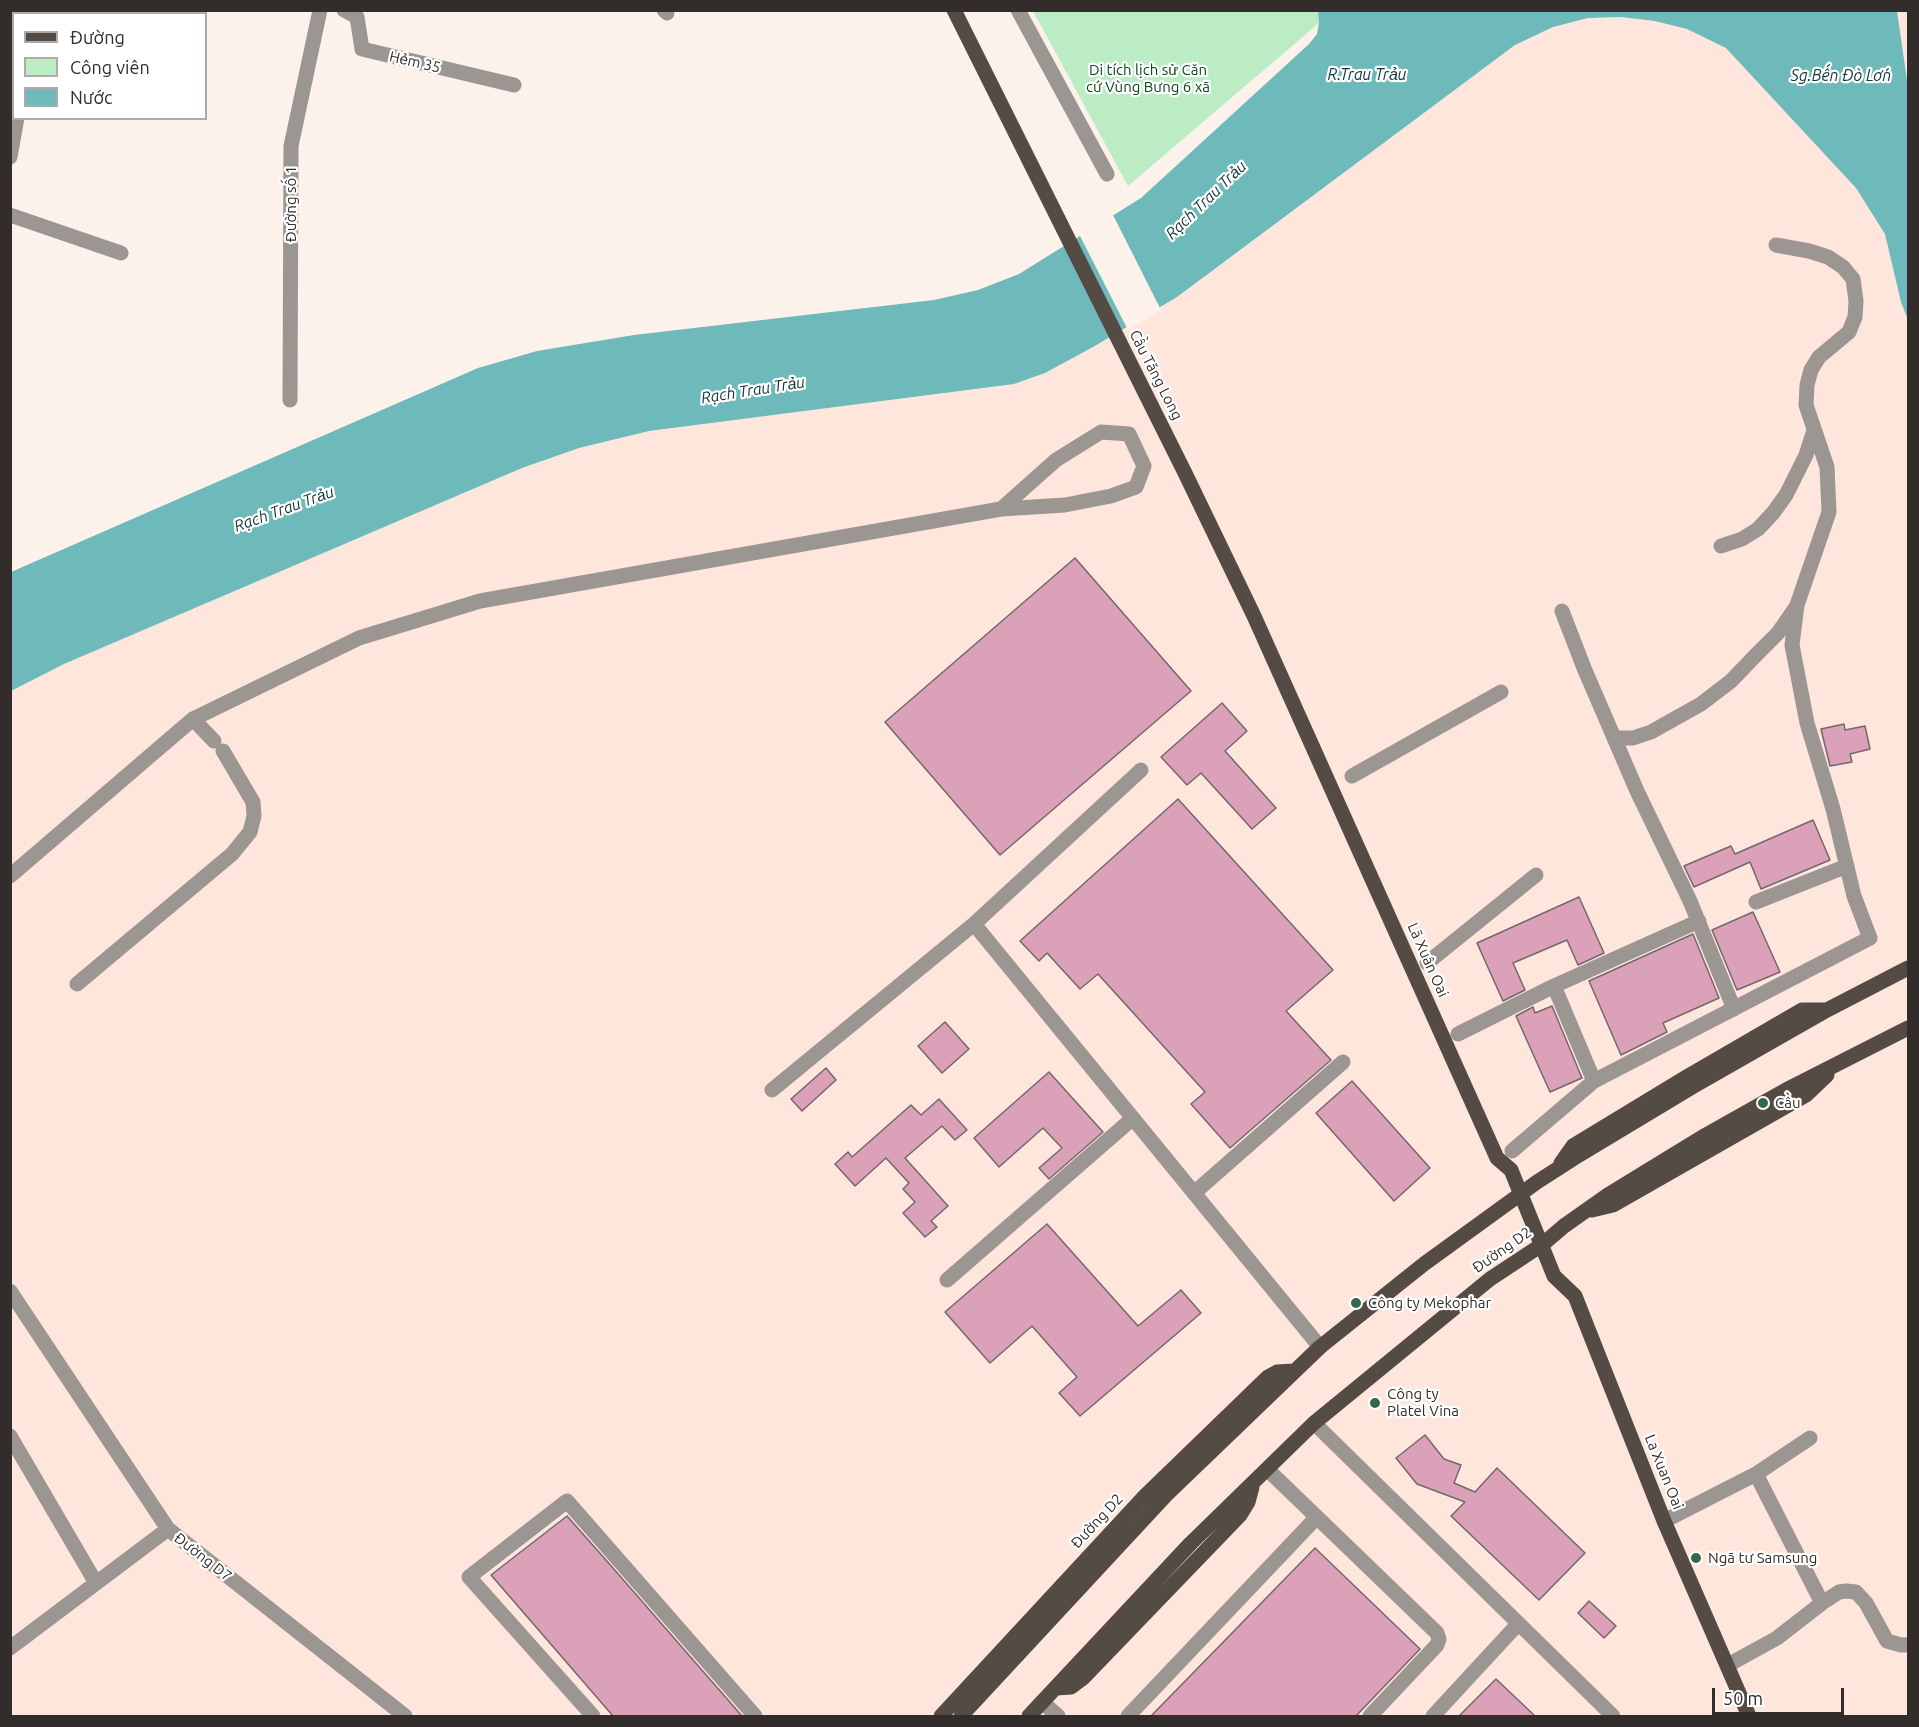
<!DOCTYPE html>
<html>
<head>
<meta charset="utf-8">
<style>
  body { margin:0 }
  #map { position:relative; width:1919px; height:1727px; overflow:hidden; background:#fdf1ec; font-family:Ubuntu,sans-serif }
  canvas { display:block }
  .frame { position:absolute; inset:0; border:12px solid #322c2a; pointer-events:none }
  .legend { position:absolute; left:12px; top:12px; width:195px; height:108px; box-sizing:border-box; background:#fff; border:2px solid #adabaa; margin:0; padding:8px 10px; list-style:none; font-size:18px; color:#322c2a }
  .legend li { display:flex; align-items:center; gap:12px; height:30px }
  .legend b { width:30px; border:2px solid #adabaa }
  .scale { position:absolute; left:1712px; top:1688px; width:132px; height:27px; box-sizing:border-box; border:3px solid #322c2a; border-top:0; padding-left:8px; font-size:18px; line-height:21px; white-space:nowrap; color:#322c2a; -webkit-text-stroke:4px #fff; paint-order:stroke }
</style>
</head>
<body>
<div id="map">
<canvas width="1919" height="1727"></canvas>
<div class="frame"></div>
<ul class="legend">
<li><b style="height:8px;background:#544b44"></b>Đường</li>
<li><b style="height:16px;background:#bbecc4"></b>Công viên</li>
<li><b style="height:16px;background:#6eb9ba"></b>Nước</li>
</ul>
<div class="scale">50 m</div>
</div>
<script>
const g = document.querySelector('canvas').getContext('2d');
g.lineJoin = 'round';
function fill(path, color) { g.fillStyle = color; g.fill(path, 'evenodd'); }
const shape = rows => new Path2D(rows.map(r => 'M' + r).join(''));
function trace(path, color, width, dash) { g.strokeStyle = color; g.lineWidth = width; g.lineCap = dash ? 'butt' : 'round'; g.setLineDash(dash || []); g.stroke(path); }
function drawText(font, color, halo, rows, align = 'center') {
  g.font = font + ' Ubuntu,sans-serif'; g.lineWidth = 4.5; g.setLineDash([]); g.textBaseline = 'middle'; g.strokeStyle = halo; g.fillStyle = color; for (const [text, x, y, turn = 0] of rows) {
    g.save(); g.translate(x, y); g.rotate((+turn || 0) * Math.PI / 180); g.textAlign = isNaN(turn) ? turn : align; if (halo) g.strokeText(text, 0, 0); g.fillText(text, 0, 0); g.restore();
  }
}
fill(shape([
  [1578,11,1908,11,1908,1716,11,1716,11,691,64,664,522,468,579,448,649,431,1014,384,1045,373,1093,347,1177,296,1515,45]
]), '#fee6dd');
fill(shape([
  [1318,10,1319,23,1128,186,1033,11]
]), '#bbecc4');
fill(shape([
  [1318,11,1897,11,1908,87,1908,320,1901,302,1885,234,1856,188,1726,48,1687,29,1655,21,1621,17,1588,18,1553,27,1515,45,1177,297,1093,347,1045,373,1014,384,649,431,579,448,522,468,64,664,11,691,11,572,478,368,537,351,634,335,934,300,978,290,1019,274,1141,198,1309,44,1317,34,1319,23]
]), '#6eb9ba');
fill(shape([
  [1112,213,1161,310,1128,330,1079,234]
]), '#fdf1ec');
const building = shape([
  [1075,558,1191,691,1000,855,885,722,1075,558],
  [1222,703,1247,731,1225,751,1276,808,1252,829,1201,773,1187,785,1161,757,1222,703],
  [1844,724,1845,730,1865,726,1870,749,1850,754,1852,762,1830,766,1821,729,1844,724],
  [1178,799,1333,970,1286,1011,1331,1060,1230,1148,1191,1104,1205,1092,1098,974,1080,989,1047,953,1039,961,1020,941,1178,799],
  [1813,820,1830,860,1761,889,1750,862,1694,887,1684,866,1731,846,1735,854,1813,820],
  [1579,897,1604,953,1578,965,1567,940,1513,963,1525,990,1503,1001,1477,943,1579,897],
  [1753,912,1780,972,1737,990,1712,930,1753,912],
  [1693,934,1719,998,1663,1023,1667,1032,1621,1055,1589,981,1693,934],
  [1552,1006,1582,1078,1550,1092,1516,1016,1533,1007,1535,1013,1552,1006],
  [945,1022,969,1049,942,1073,918,1046,945,1022],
  [826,1068,836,1080,802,1111,791,1099,826,1068],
  [1049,1072,1103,1132,1049,1179,1039,1168,1062,1148,1043,1128,999,1167,974,1138,1049,1072],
  [1352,1081,1430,1168,1394,1201,1316,1113,1352,1081],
  [939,1099,967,1130,955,1140,942,1126,905,1158,948,1206,931,1221,937,1227,925,1237,903,1213,915,1202,903,1189,909,1183,886,1158,855,1186,835,1164,848,1152,852,1157,911,1105,921,1115,939,1099],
  [1047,1224,1138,1326,1181,1290,1201,1313,1080,1416,1059,1393,1077,1377,1032,1326,990,1363,945,1312,1047,1224],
  [1425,1435,1444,1459,1461,1465,1454,1483,1475,1492,1497,1468,1585,1553,1539,1600,1451,1516,1465,1502,1417,1484,1396,1458,1425,1435],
  [567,1516,606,1560,742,1716,613,1716,491,1575,567,1516],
  [1315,1548,1420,1649,1356,1716,1151,1716,1315,1548],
  [1589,1601,1616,1626,1604,1638,1578,1613,1589,1601],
  [1496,1679,1535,1716,1459,1716,1496,1679]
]);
fill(building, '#dba1b9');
trace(building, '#74676c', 1.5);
trace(shape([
  [344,10,357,17,362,49,514,85],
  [664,10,667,13],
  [1018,10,1107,174],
  [34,14,35,10],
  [10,157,17,118],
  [10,215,121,253],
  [290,400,291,146,320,10],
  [1721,546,1742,539,1758,529,1773,513,1786,495,1806,455,1814,430],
  [1562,611,1584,668,1637,791,1690,901,1734,1009],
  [193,719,214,741],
  [1614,738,1633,738,1651,732,1701,704,1731,681,1755,656,1778,633,1796,607],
  [1141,770,974,924,1320,1347],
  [1352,776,1501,692],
  [10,876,193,719,359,638,480,601,1001,509,1065,505,1111,496,1136,487,1144,466,1129,434,1101,432,1056,460,1001,509],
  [1756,902,1847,866],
  [1427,963,1536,875],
  [77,984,232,854,250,832,254,816,253,802,223,751],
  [1554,986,1594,1081],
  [1458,1034,1554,986,1699,921],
  [772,1090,974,924],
  [1512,1151,1594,1081,1870,938,1854,896,1833,809,1807,723,1792,645,1797,605,1829,512,1827,467,1806,405,1807,385,1811,370,1819,357,1849,332,1855,317,1856,301,1853,279,1843,267,1828,257,1809,251,1776,245],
  [1194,1193,1343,1062],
  [947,1280,1132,1119],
  [10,1291,168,1529,405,1716],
  [1314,1423,1613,1716],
  [10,1436,96,1583],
  [1268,1470,1437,1633,1439,1639,1437,1645,1370,1716],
  [1756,1474,1822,1603,1839,1592,1846,1591,1856,1592,1866,1603,1887,1641,1901,1645,1908,1645],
  [1664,1521,1756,1474,1810,1438],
  [10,1648,168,1529],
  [1728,1665,1777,1638,1822,1603],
  [1042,1702,1058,1716],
  [593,1716,469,1577,567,1501,755,1716],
  [1128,1716,1316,1518],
  [1433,1716,1518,1624]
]), '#9b9692', 15);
trace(shape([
  [954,10,1185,473,1254,616,1497,1158,1511,1170,1554,1276,1575,1296,1664,1521,1749,1716],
  [1561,1163,1573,1146,1685,1078,1802,1010,1824,1010],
  [1592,1210,1613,1205,1806,1095,1827,1075],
  [1056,1688,1071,1687,1083,1678,1240,1515,1248,1502,1252,1487],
  [941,1716,1143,1498,1268,1377,1277,1372,1294,1371],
  [961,1716,1168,1493,1320,1347,1424,1264,1537,1182,1579,1155,1692,1087,1827,1010,1908,968],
  [1029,1716,1191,1543,1314,1423,1490,1279,1543,1244,1564,1226,1608,1195,1706,1135,1786,1090,1908,1028]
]), '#544b44', 15);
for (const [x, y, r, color] of [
  [1763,1103,6,"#31684e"],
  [1356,1303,6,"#31684e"],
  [1375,1403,6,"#31684e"],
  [1696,1558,6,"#31684e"]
]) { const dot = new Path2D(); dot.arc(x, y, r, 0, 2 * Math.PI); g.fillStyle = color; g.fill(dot); trace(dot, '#fff', 2); }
drawText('15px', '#322c2a', '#fff', [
  ["Hẻm 35",415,62,13],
  ["Đường số 1",291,204,-90],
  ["Cầu Tăng Long",1156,375,63],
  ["Lã Xuân Oai",1428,960,66],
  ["Đường D2",1502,1250,-35],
  ["La Xuan Oai",1664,1472,68],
  ["Đường D2",1097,1521,-47],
  ["Đường D7",203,1557,38]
]);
drawText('15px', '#0d441f', '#fff', [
  ["Di tích lịch sử Căn",1148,70],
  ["cứ Vùng Bưng 6 xã",1148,87]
]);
drawText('15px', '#322c2a', '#fff', [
  ["Cầu",1775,1103],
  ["Công ty Mekophar",1368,1303],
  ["Công ty",1387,1394],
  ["Platel Vina",1387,1411],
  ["Ngã tư Samsung",1708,1558]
], 'left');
drawText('italic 16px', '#123738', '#fff', [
  ["R.Trau Trảu",1367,75],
  ["Sg.Bến Đò Lớn",1841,76],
  ["Rạch Trau Trảu",1206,200,-44],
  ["Rạch Trau Trảu",753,390,-9],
  ["Rạch Trau Trảu",284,509,-20]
]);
</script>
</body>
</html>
